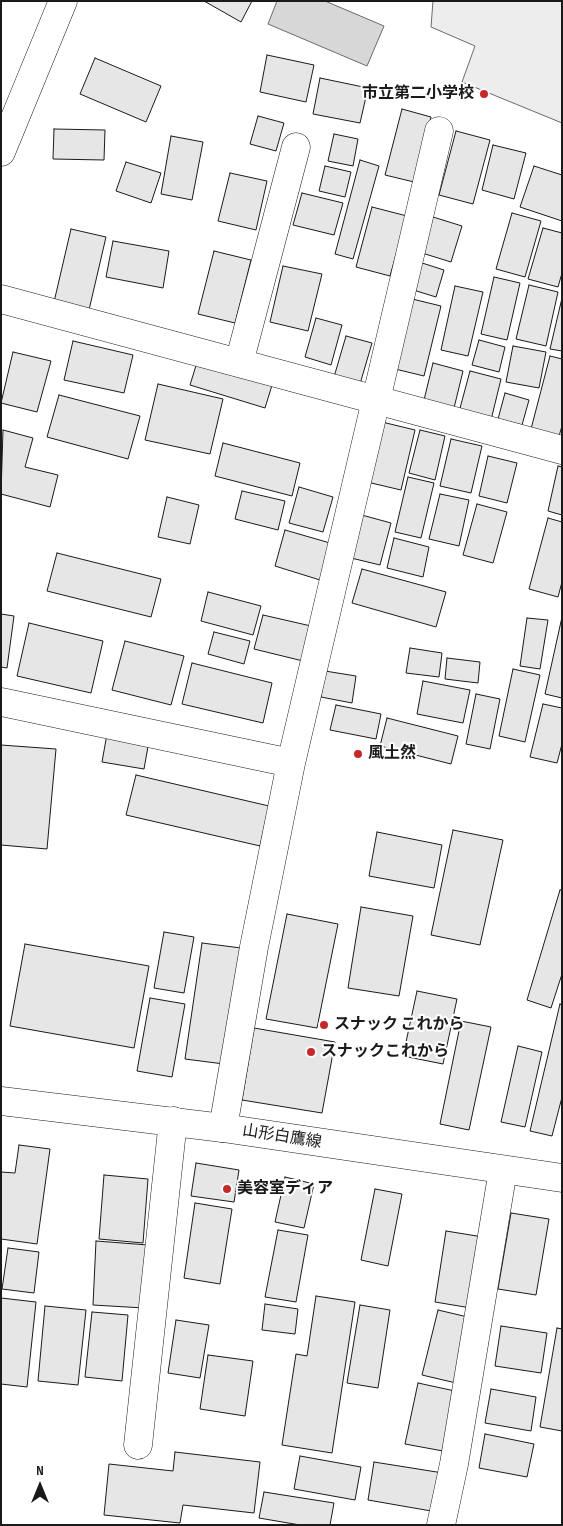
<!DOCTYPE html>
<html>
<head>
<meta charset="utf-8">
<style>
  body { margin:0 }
  #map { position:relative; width:563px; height:1526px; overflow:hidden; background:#fff; font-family:"Sofia Sans Condensed",sans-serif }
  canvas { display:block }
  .frame { position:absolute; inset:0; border:2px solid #1a1a1a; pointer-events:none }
  .north { position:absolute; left:15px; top:1461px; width:50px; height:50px; -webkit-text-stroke:4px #fff; paint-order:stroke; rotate:0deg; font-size:14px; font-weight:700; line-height:20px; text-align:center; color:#1a1a1a }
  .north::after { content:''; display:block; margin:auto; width:18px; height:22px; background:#1a1a1a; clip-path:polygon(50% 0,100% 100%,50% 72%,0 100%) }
</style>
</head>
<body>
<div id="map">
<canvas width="563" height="1526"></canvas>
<div class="frame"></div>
<div class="north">N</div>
</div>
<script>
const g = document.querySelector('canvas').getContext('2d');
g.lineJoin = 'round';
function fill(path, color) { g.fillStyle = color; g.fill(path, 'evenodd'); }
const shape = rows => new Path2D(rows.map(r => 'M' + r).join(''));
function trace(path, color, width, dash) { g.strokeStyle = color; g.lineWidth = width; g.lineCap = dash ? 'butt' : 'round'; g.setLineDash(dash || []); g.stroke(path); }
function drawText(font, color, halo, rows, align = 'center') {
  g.font = font + ' "Sofia Sans Condensed","Noto Sans JP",sans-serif'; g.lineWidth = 4; g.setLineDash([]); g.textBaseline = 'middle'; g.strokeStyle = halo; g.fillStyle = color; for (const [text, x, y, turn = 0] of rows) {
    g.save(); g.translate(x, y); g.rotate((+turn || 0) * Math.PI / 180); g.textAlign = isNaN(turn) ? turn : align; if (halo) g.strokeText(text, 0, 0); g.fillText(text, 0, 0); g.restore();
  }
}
const built = shape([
  [433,1,562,1,562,123,462,82,475,46,431,27,433,1]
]);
fill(built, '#ededed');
trace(built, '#6a6a6a', 1);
const water = shape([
  [277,1,325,1,384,26,367,66,268,24,277,1]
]);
fill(water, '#d7d7d7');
trace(water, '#6a6a6a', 1);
const building = shape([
  [204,1,252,1,241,22,204,1],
  [267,55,314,65,306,102,260,92,267,55],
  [95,58,161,86,146,122,80,94,95,58],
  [320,78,368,88,360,123,313,114,320,78],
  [402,109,431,117,414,182,385,175,402,109],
  [258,116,284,123,276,151,250,144,258,116],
  [54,129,105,130,104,160,53,159,54,129],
  [456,131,490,140,473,204,439,195,456,131],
  [334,134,358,139,353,166,328,161,334,134],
  [171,136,203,142,192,200,161,194,171,136],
  [493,145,526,153,514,199,482,190,493,145],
  [360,160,379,166,353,259,335,254,360,160],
  [126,162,161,173,151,203,116,191,126,162],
  [325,166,351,172,345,197,319,191,325,166],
  [534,166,562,175,562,221,520,207,534,166],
  [230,173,267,181,256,230,218,221,230,173],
  [302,193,343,203,334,235,293,225,302,193],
  [372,207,407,216,390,276,356,267,372,207],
  [512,213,541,221,525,277,496,269,512,213],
  [433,217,462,226,451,262,422,253,433,217],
  [543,228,562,233,562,273,558,287,528,279,543,228],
  [71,229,106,237,89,310,54,302,71,229],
  [113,241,169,251,163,288,106,277,113,241],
  [214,251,251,260,235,323,198,314,214,251],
  [419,262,444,270,436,297,410,289,419,262],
  [283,266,322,274,308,331,270,322,283,266],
  [494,277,520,283,507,340,481,334,494,277],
  [529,285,558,292,546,346,516,339,529,285],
  [455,286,483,292,468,356,441,350,455,286],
  [408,298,441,306,424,376,391,368,408,298],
  [562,298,562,351,550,349,562,298],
  [316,318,342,325,331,365,305,357,316,318],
  [346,336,372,343,360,384,334,377,346,336],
  [479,340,505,347,499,372,472,365,479,340],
  [73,341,133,355,124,393,64,380,73,341],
  [513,346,546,352,539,388,506,382,513,346],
  [13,352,51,361,37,412,1,403,13,352],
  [550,356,562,359,562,426,559,436,531,429,550,356],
  [198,359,273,382,265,408,190,385,198,359],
  [433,363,463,371,454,408,424,400,433,363],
  [470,371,501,379,491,420,459,412,470,371],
  [158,384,223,399,210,454,145,440,158,384],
  [505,393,529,400,522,425,498,419,505,393],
  [59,395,140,416,128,459,47,437,59,395],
  [382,422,415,430,401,490,367,482,382,422],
  [3,430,33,438,25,467,58,475,50,507,1,494,3,430],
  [420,430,445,436,435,480,409,473,420,430],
  [451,439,482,446,471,493,440,486,451,439],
  [223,443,300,463,292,496,215,476,223,443],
  [488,456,517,463,507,503,479,496,488,456],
  [558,466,562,467,562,515,548,511,558,466],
  [408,477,434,483,421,538,395,532,408,477],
  [299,487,333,497,323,532,289,523,299,487],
  [242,491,285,501,278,530,235,519,242,491],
  [440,494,469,500,459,546,429,539,440,494],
  [167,497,199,505,190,544,158,537,167,497],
  [477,504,507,512,493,563,463,555,477,504],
  [358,514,391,523,380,565,347,557,358,514],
  [548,518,562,522,562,582,558,597,529,589,548,518],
  [285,530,330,543,320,580,275,566,285,530],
  [394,538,429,547,423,577,387,568,394,538],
  [57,553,161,579,151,617,47,591,57,553],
  [362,569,446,592,436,627,352,603,362,569],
  [208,592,261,606,253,635,201,621,208,592],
  [1,614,14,616,7,668,1,667,1,614],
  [263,615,311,626,303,661,254,649,263,615],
  [562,617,562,698,545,694,562,617],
  [527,618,548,620,540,669,520,666,527,618],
  [29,623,103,641,91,693,17,676,29,623],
  [214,632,250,641,244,664,208,654,214,632],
  [125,641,184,656,171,705,112,690,125,641],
  [410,648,442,653,439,677,406,673,410,648],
  [447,658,480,662,478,683,445,679,447,658],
  [192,663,272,683,263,723,182,704,192,663],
  [513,669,540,675,525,742,499,736,513,669],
  [325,671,356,676,352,703,321,697,325,671],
  [423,681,470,690,463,723,417,714,423,681],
  [476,694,500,699,490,749,466,744,476,694],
  [543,704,562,708,562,744,557,763,530,757,543,704],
  [336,705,381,714,376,739,330,730,336,705],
  [387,718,458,736,451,764,380,746,387,718],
  [107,734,149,741,144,769,102,762,107,734],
  [1,745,56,749,47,849,1,845,1,745],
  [136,775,269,806,260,846,126,815,136,775],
  [453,830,503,840,480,945,431,935,453,830],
  [377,832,442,845,434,888,369,876,377,832],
  [560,890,562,890,562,974,551,1008,527,1000,560,890],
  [361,907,413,916,399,996,348,988,361,907],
  [287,914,338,924,317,1028,266,1019,287,914],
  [164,932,194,937,184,993,154,988,164,932],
  [202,943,241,948,224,1064,185,1059,202,943],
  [25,944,149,966,134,1048,10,1026,25,944],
  [417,991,457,999,443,1064,403,1056,417,991],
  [150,998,185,1004,172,1077,137,1071,150,998],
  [560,1004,562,1005,562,1097,552,1136,530,1131,560,1004],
  [461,1021,491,1027,469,1130,440,1124,461,1021],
  [254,1028,335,1042,322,1113,242,1100,254,1028],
  [518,1046,542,1052,525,1127,501,1122,518,1046],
  [19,1145,50,1149,37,1244,1,1239,1,1172,15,1173,19,1145],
  [196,1163,239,1170,234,1202,191,1196,196,1163],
  [104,1175,148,1179,143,1243,99,1239,104,1175],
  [285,1177,314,1184,304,1228,275,1222,285,1177],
  [375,1189,402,1194,388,1266,361,1260,375,1189],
  [195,1203,232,1209,220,1284,184,1278,195,1203],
  [511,1213,549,1219,536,1295,498,1289,511,1213],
  [278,1230,308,1235,296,1302,265,1297,278,1230],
  [446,1231,483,1237,471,1308,435,1302,446,1231],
  [96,1241,148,1245,144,1308,93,1305,96,1241],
  [8,1248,39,1252,34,1293,2,1289,8,1248],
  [316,1296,355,1302,332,1453,282,1445,296,1354,307,1356,316,1296],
  [1,1298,36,1302,27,1387,1,1384,1,1298],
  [265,1304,298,1309,295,1334,262,1330,265,1304],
  [360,1305,390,1310,378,1388,347,1383,360,1305],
  [45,1306,86,1310,78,1385,38,1381,45,1306],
  [438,1310,472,1318,456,1383,422,1375,438,1310],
  [92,1312,128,1315,122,1381,85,1377,92,1312],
  [176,1320,209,1325,200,1378,168,1373,176,1320],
  [501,1326,547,1333,541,1373,495,1366,501,1326],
  [557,1328,562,1329,562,1431,540,1427,557,1328],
  [208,1355,253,1361,245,1416,200,1409,208,1355],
  [418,1383,455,1391,443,1451,405,1444,418,1383],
  [491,1389,536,1397,531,1431,485,1423,491,1389],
  [485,1434,534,1444,527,1477,479,1468,485,1434],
  [175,1452,260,1462,254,1513,183,1505,180,1523,104,1515,109,1464,173,1471,175,1452],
  [300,1456,361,1467,355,1500,294,1489,300,1456],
  [374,1462,443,1473,437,1512,368,1500,374,1462],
  [264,1492,334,1503,330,1525,300,1525,259,1518,264,1492]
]);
fill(building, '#e6e6e6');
trace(building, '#1a1a1a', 1);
const minor = shape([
  [1,152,63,1],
  [1,299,562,450],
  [239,363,296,147],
  [1,702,291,763],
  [223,1128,254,947,291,763,439,131],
  [138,1445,173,1121],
  [441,1525,454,1464,503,1170]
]);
const major = shape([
  [1,1101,223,1128,562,1178]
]);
trace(minor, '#1a1a1a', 29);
trace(major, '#1a1a1a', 29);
trace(minor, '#fff', 28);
trace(major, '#fff', 28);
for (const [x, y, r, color] of [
  [484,94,5,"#c62828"],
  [358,754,5,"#c62828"],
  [324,1025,5,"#c62828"],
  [311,1052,5,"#c62828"],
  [227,1189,5,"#c62828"]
]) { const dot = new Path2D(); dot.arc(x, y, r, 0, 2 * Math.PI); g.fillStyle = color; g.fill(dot); trace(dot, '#fff', 2); }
drawText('bold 16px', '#1a1a1a', '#fff', [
  ["市立第二小学校",474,94,"right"],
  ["風土然",368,754],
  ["スナック これから",334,1025],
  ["スナックこれから",321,1052],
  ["美容室ディア",237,1189]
], 'left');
drawText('16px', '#1a1a1a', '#fff', [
  ["山形白鷹線",282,1137,9]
]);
</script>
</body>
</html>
